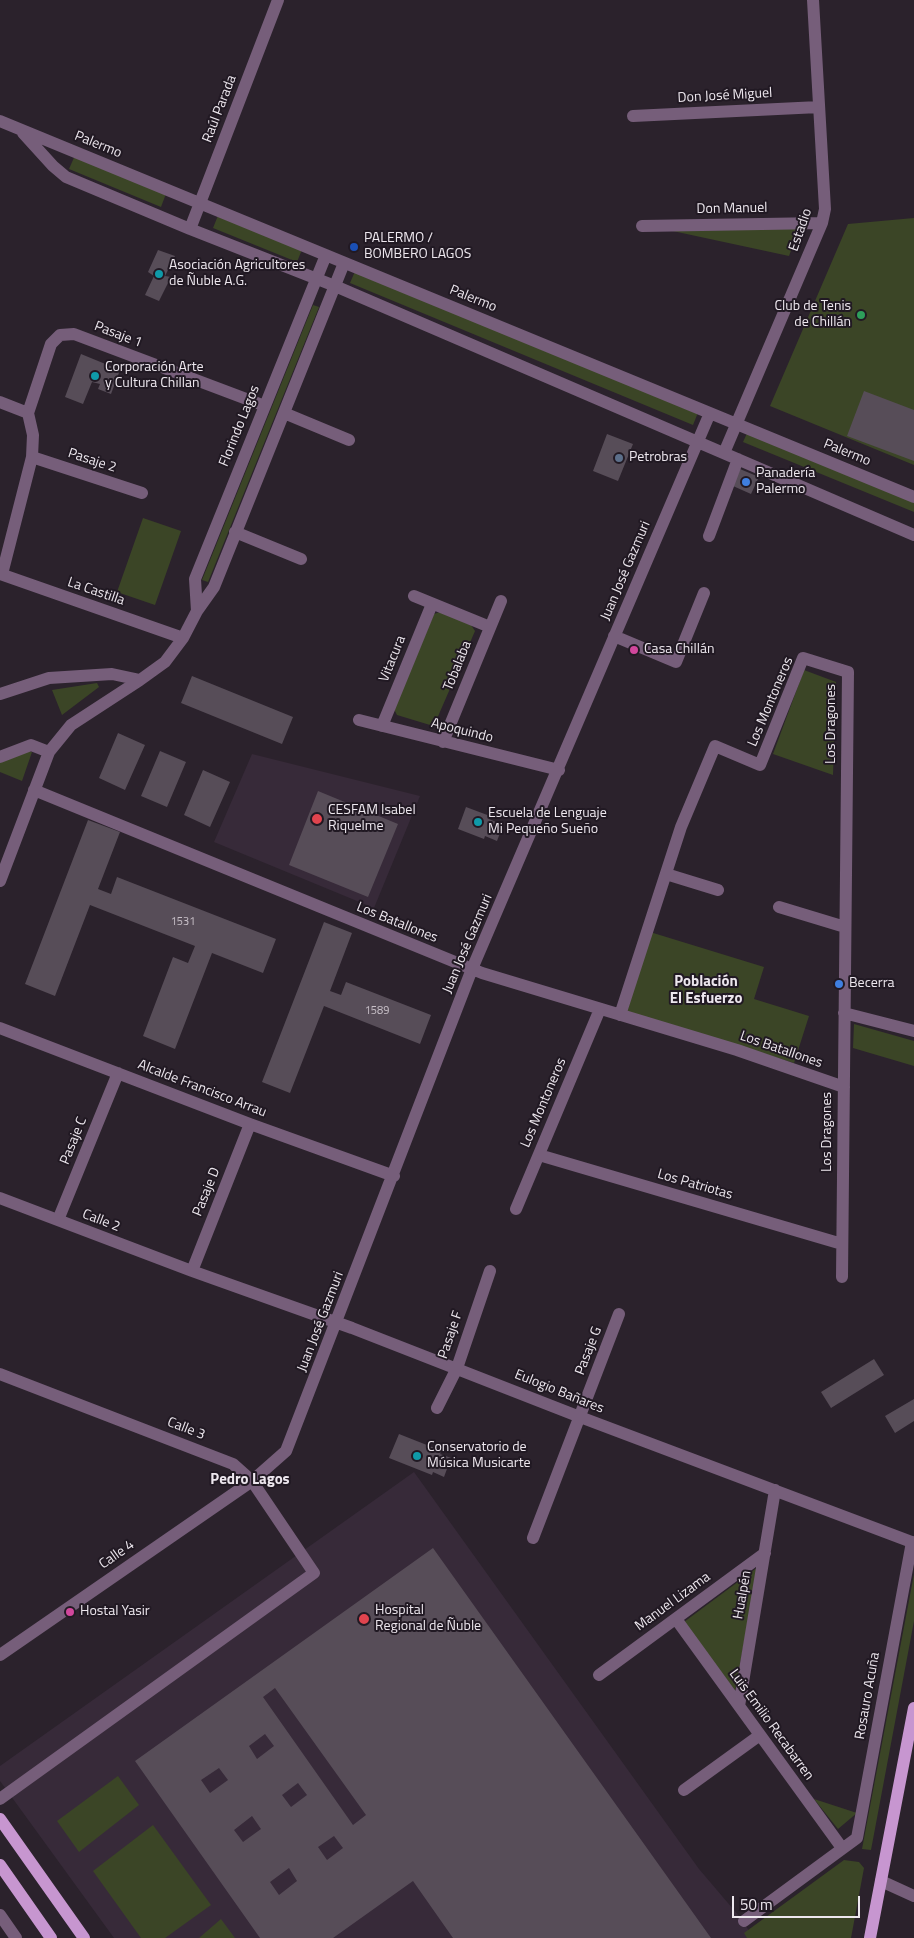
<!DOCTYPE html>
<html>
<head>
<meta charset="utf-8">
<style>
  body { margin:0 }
  #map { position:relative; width:914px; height:1938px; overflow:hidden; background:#2b222c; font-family:"Titillium Web",sans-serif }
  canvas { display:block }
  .scale { position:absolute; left:732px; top:1896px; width:128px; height:22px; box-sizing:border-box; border:2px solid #ede7ee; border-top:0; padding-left:6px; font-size:15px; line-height:18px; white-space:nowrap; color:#ede7ee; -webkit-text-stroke:4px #211923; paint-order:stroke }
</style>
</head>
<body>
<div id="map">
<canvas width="914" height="1938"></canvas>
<div class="scale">50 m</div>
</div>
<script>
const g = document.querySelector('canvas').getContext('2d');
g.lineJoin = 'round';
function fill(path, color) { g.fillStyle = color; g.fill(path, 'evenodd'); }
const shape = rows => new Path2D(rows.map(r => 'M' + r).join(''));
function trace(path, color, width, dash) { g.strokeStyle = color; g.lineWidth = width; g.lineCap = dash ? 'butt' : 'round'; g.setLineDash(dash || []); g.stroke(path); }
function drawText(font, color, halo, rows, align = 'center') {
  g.font = font + ' "Titillium Web",sans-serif'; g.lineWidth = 4; g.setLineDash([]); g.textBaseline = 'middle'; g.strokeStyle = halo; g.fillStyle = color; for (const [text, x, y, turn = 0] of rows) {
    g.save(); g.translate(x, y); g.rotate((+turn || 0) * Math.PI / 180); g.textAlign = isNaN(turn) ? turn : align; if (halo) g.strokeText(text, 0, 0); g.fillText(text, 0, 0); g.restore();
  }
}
fill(shape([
  [252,754,420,796,374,908,214,842],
  [414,1472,699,1869,739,1916,754,1938,114,1938,0,1781,0,1766]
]), '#372a39');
fill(shape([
  [76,153,167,191,161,207,69,169],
  [219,213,303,247,297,262,213,228],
  [914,218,914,465,770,406,848,224],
  [800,226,789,256,668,230],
  [356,269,699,410,693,425,350,283],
  [313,305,319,307,208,582,202,580],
  [749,429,914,497,914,512,743,442],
  [143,518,181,531,155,605,117,592],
  [440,612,471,625,475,631,436,721,430,725,397,715,394,709,434,614],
  [804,670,836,682,833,775,773,754],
  [97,683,99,687,62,715,52,690],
  [28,751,32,752,22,781,0,772,0,761],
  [650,932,764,967,754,999,809,1016,794,1063,626,1011],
  [854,1024,914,1041,914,1066,853,1048],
  [758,1567,735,1691,684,1622],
  [914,1574,914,1621,871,1850,862,1849],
  [118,1776,139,1805,79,1852,57,1821],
  [814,1799,857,1813,838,1829],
  [153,1825,211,1905,165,1938,141,1938,93,1871],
  [844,1860,859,1862,864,1868,851,1938,747,1938,744,1933],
  [221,1919,235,1938,199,1938]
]), '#3b4526');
fill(shape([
  [158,250,175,256,165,276,171,277,159,301,145,295,154,276,148,272],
  [81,354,120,370,111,394,98,389,100,384,92,382,83,404,65,397],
  [864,391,914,410,914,461,847,436],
  [607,434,633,444,618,481,593,471],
  [740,469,759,477,751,494,733,486],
  [192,676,293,717,282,744,181,703],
  [118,733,145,745,125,790,99,778],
  [160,751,186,762,167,807,141,796],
  [203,770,230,782,210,827,184,815],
  [318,791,398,824,368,897,289,865],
  [466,807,490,816,489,819,503,825,497,841,485,836,484,839,458,829],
  [88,820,120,832,98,889,111,894,117,877,276,939,263,973,212,953,175,1049,143,1036,173,957,188,963,195,946,90,905,55,996,25,984],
  [324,922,352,933,330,991,341,995,346,982,431,1015,420,1044,324,1006,290,1093,262,1082],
  [874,1359,884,1375,831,1408,821,1392],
  [914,1399,914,1421,895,1433,885,1416],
  [399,1434,442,1451,440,1454,451,1458,444,1477,433,1472,432,1475,389,1458],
  [433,1548,711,1938,453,1938,413,1881,333,1938,260,1938,135,1761],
  [275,1688,366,1815,353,1825,263,1697],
  [265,1734,274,1746,257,1759,249,1746],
  [219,1768,228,1780,210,1793,201,1780],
  [298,1783,307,1795,291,1807,282,1795],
  [252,1816,261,1829,243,1842,234,1830],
  [334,1836,343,1848,327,1860,318,1847],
  [289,1868,297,1881,279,1895,270,1882]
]), '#574d58');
trace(shape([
  [633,116,819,107],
  [0,121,914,497],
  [23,133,53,166,66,177,190,229,335,286,914,535],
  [642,226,822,223],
  [190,229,278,0],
  [0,402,28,413],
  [284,413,349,440],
  [724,453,822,223,825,209,813,0],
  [32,457,142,493],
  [235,532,301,559],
  [709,536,738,459],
  [0,574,183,638],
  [2,574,32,457,33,435,28,413,51,344,60,335,74,334,265,406],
  [414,596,490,627],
  [197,611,195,579,326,255],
  [614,636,676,662,704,593],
  [0,694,49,678,112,674,140,680],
  [359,720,559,770],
  [382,726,432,604],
  [443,742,501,601],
  [0,757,31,745,49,752],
  [34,790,482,973,737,1050,844,1087],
  [666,874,718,890],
  [0,881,49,752,71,725,140,680,165,662,183,638,197,611,214,587,344,263],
  [779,907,845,927],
  [844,1013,914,1031],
  [620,1015,681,827,715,746,760,765,803,658,848,672,842,1277],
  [0,1028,250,1124,394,1176],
  [539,1155,842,1244],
  [0,1198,192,1271,352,1328,580,1417,914,1543],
  [516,1209,600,1009],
  [58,1220,118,1073],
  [192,1271,250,1124],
  [0,1374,233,1464,252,1481,314,1573,0,1799],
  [437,1408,457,1368,490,1271],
  [533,1538,619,1314],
  [676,1619,842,1848],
  [0,1655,252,1481,286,1451,472,969,710,413],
  [599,1675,765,1553],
  [739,1706,775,1490],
  [684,1790,760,1735],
  [881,1881,914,1896],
  [0,1915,16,1938],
  [744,1921,857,1838,912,1542]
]), '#765e7a', 12);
trace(shape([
  [0,1819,84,1938],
  [0,1865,51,1938],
  [870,1938,914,1708]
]), '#c796d0', 12);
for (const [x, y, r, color] of [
  [354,247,5,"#1a4fb4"],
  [159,274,5,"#0f9aa8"],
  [861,315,5,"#2e9e5b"],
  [95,376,5,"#0f9aa8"],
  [619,458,5,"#5c6f8a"],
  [746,482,5,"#3f7fe0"],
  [634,650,5,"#d1479c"],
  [317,819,6,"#e0444e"],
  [478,822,5,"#0f9aa8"],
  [839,984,5,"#3f7fe0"],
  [417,1456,5,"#0f9aa8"],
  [70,1612,5,"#d1479c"],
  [364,1619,6,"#e0444e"]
]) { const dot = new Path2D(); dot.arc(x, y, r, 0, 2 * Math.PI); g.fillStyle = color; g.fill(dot); trace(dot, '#211923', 2); }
drawText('11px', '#c8c0c8', null, [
  ["1531",183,922],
  ["1589",377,1011]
]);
drawText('14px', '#ede7ee', '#211923', [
  ["Don José Miguel",725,96,-3],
  ["Raúl Parada",220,109,-69],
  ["Palermo",98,145,22],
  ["Don Manuel",732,209,-1],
  ["Estadio",801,230,-71],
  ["Palermo",473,299,22],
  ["Pasaje 1",118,335,21],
  ["Florindo Lagos",240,426,-68],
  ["Palermo",847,453,22],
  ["Pasaje 2",92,461,18],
  ["Juan José Gazmuri",626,571,-67],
  ["La Castilla",96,592,19],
  ["Vitacura",393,659,-68],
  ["Tobalaba",458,666,-68],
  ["Los Montoneros",771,702,-67],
  ["Los Dragones",832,724,-90],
  ["Apoquindo",462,731,14],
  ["Los Batallones",397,923,22],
  ["Juan José Gazmuri",468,944,-67],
  ["Los Batallones",781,1050,19],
  ["Alcalde Francisco Arrau",202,1089,21],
  ["Los Montoneros",544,1103,-67],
  ["Los Dragones",828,1132,-90],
  ["Pasaje C",74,1141,-68],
  ["Los Patriotas",695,1185,16],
  ["Pasaje D",207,1192,-68],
  ["Calle 2",101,1221,21],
  ["Juan José Gazmuri",321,1322,-69],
  ["Pasaje F",451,1335,-71],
  ["Pasaje G",589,1351,-69],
  ["Eulogio Bañares",559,1392,22],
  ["Calle 3",186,1429,21],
  ["Calle 4",117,1555,-35],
  ["Hualpén",743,1595,-80],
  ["Manuel Lizama",673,1602,-36],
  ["Rosauro Acuña",868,1696,-80],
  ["Luis Emilio Recabarren",771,1725,54]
]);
drawText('14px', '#ede7ee', '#211923', [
  ["PALERMO /",364,239],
  ["BOMBERO LAGOS",364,255],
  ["Asociación Agricultores",169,266],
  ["de Ñuble A.G.",169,282],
  ["Club de Tenis",851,307,"right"],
  ["de Chillán",851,323,"right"],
  ["Corporación Arte",105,368],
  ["y Cultura Chillan",105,384],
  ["Petrobras",629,458],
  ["Panadería",756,474],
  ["Palermo",756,490],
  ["Casa Chillán",644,650],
  ["CESFAM Isabel",328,811],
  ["Riquelme",328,827],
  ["Escuela de Lenguaje",488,814],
  ["Mi Pequeño Sueño",488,830],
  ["Becerra",849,984],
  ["Conservatorio de",427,1448],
  ["Música Musicarte",427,1464],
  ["Hospital",375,1611],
  ["Regional de Ñuble",375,1627],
  ["Hostal Yasir",80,1612]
], 'left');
drawText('bold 15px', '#ede7ee', '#211923', [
  ["Población",706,982],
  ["El Esfuerzo",706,999],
  ["Pedro Lagos",250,1480]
]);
</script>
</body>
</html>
